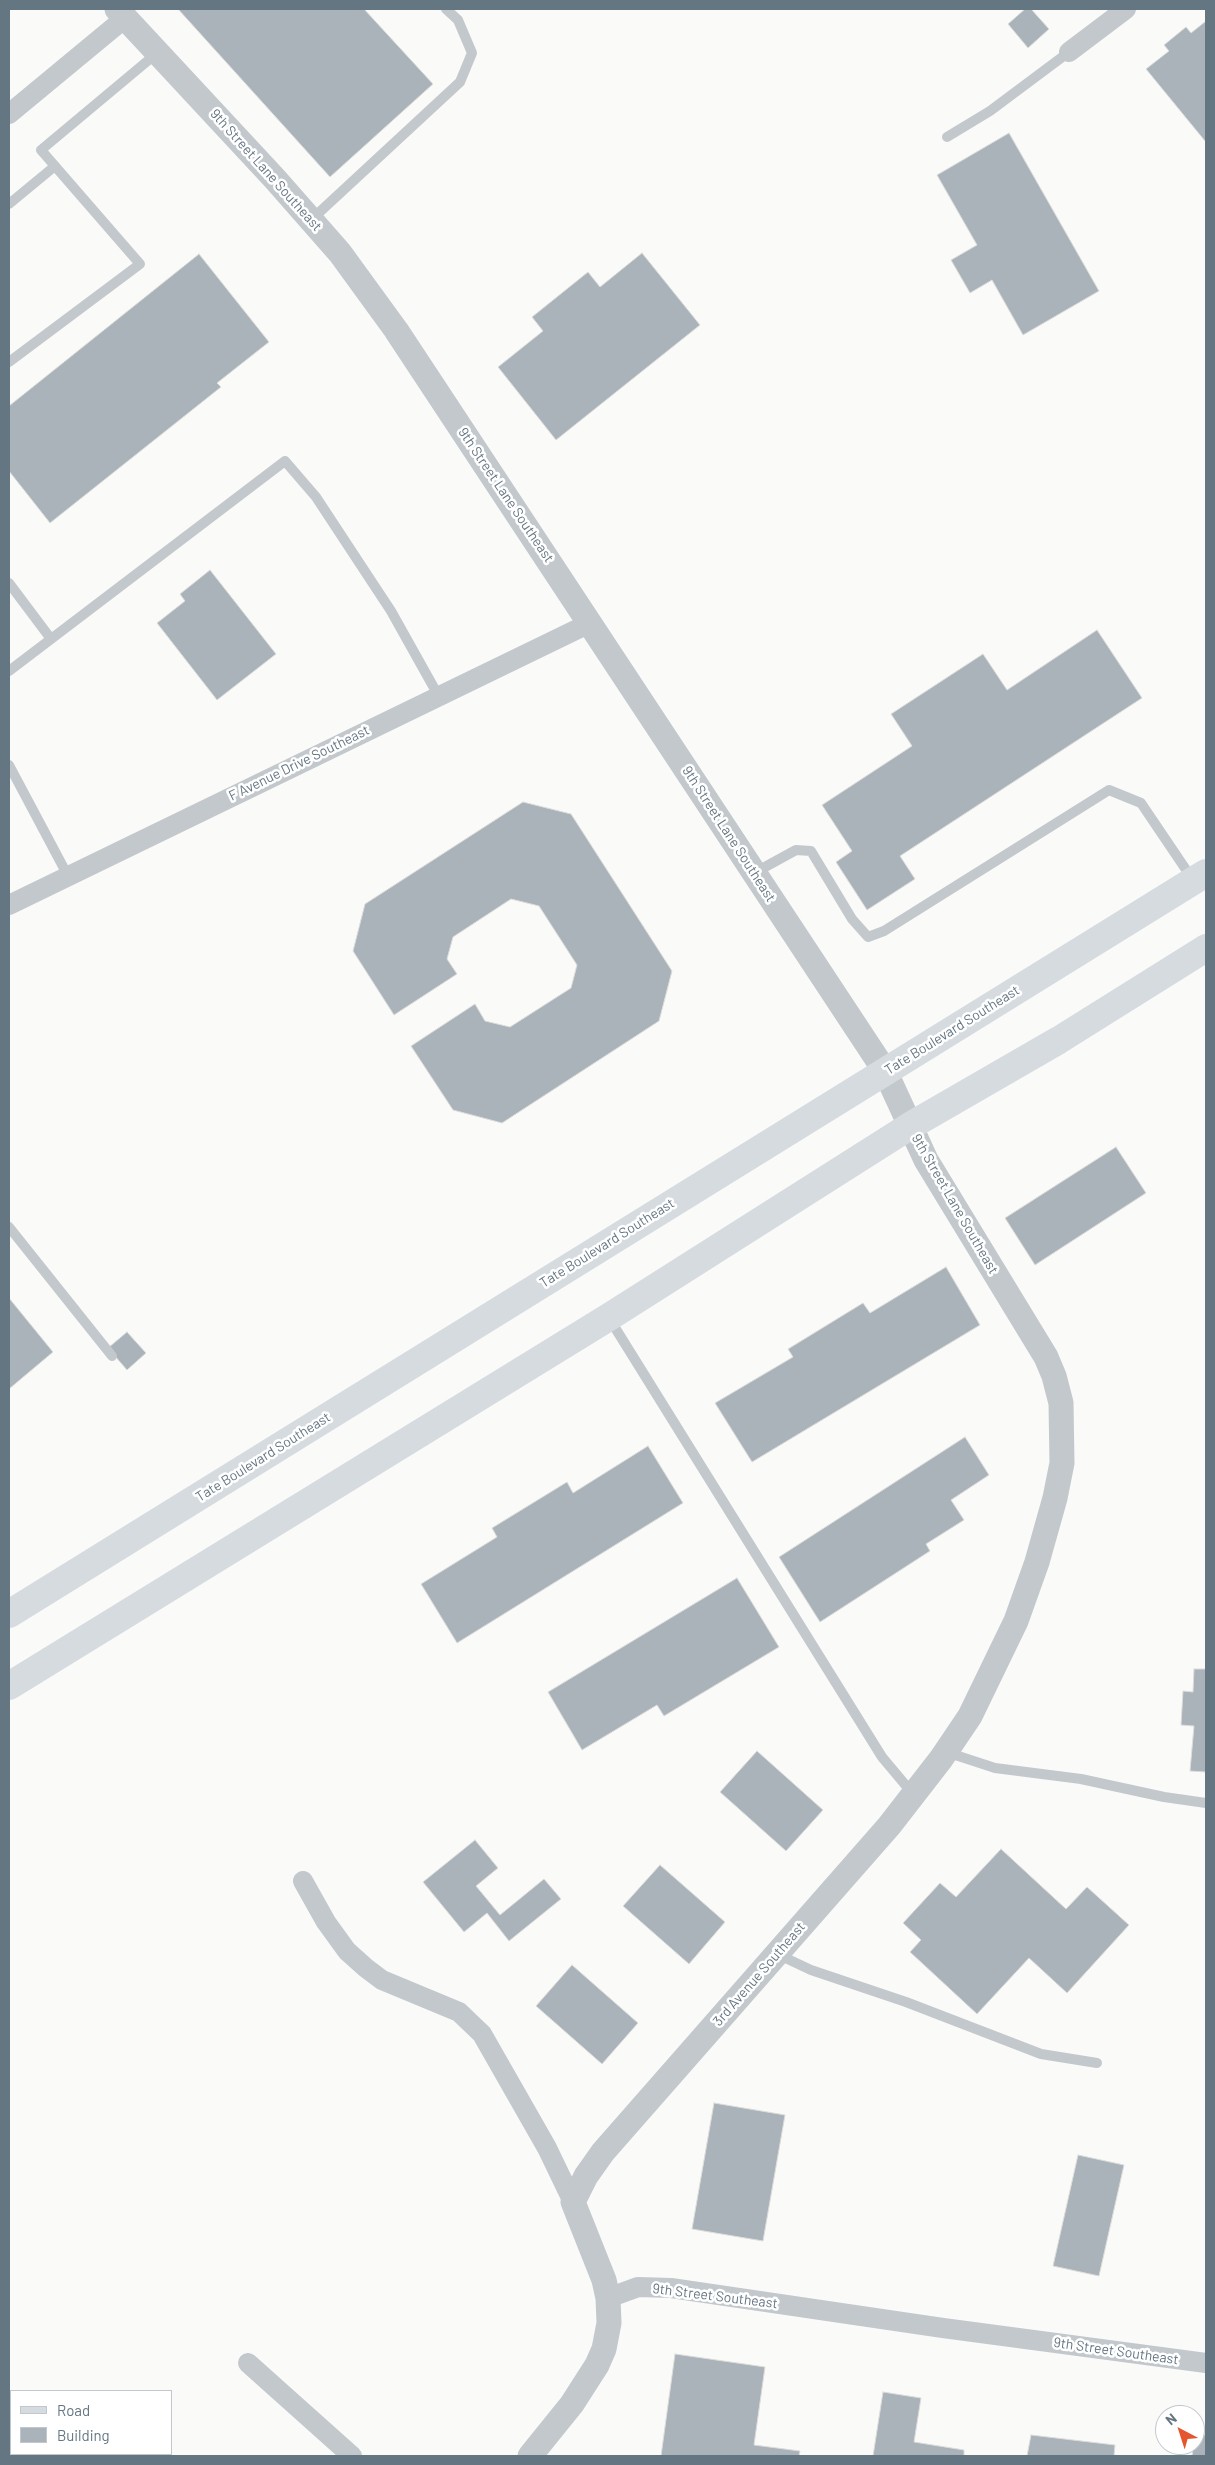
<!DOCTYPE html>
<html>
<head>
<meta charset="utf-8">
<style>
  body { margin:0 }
  #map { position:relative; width:1215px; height:2465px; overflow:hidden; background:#fafaf8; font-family:Barlow,sans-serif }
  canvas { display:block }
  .frame { position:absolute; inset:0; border:10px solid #657683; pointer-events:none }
  .legend { position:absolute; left:10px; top:2390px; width:162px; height:65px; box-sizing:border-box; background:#fff; border:1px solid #c1c8cd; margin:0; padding:6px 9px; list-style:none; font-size:15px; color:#657683 }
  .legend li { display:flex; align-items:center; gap:10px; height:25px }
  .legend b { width:25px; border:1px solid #c1c8cd }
  .north { position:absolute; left:1155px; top:2405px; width:50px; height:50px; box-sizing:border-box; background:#fff; border:1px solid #c1c8cd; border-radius:50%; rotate:320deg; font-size:14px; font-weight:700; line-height:20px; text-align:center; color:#657683 }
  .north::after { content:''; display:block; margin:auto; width:18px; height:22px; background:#e4572e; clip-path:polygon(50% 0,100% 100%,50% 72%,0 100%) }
</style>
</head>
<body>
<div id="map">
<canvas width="1215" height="2465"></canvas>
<div class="frame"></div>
<ul class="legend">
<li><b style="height:6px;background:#d6dbdf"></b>Road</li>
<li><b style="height:14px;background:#aab3b9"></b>Building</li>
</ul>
<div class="north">N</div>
</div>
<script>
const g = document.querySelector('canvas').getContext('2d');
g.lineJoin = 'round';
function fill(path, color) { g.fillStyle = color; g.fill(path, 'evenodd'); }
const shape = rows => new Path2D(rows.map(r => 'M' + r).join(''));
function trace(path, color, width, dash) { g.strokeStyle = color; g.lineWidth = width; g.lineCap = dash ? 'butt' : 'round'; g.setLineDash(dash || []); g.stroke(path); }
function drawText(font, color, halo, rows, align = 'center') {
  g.font = font + ' Barlow,sans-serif'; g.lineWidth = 5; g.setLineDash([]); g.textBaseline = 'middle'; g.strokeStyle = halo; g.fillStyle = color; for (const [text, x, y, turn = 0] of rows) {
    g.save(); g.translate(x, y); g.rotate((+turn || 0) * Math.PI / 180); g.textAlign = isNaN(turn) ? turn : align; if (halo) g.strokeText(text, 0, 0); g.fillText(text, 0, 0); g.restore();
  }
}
const building = shape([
  [178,9,364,9,433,84,330,177,178,9],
  [1025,9,1031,9,1049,29,1028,48,1008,24,1025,9],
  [1206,21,1206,139,1205,141,1146,69,1169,51,1164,45,1186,27,1191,33,1206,21],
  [1009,133,1099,291,1023,335,992,280,970,293,951,260,977,245,937,175,1009,133],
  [642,253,700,325,556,440,498,367,543,331,532,317,588,272,600,287,642,253],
  [199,254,269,342,217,383,221,387,50,523,9,471,9,406,199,254],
  [210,570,276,654,217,700,157,623,185,601,180,594,210,570],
  [1097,630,1142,698,900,856,915,879,867,910,836,862,852,851,822,805,912,746,891,714,983,654,1007,690,1097,630],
  [523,802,571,814,672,971,659,1021,502,1123,453,1110,411,1046,475,1004,485,1021,510,1027,571,988,577,965,539,906,511,899,453,937,447,959,457,974,394,1015,353,951,365,904,523,802],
  [1116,1147,1146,1193,1035,1265,1005,1218,1116,1147],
  [946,1267,980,1325,752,1462,715,1403,793,1357,788,1349,863,1303,870,1313,946,1267],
  [9,1298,53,1352,9,1389,9,1298],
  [127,1332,146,1353,127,1370,108,1348,127,1332],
  [965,1437,989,1475,951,1500,964,1520,926,1544,930,1551,820,1622,779,1557,965,1437],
  [648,1446,683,1503,457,1643,421,1584,497,1537,492,1528,567,1482,573,1493,648,1446],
  [737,1578,779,1647,664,1716,657,1705,582,1750,548,1692,737,1578],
  [1194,1669,1206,1669,1206,1772,1190,1771,1194,1726,1181,1725,1183,1691,1193,1692,1194,1669],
  [757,1751,823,1810,786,1851,720,1792,757,1751],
  [475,1840,498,1868,476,1886,500,1915,544,1879,561,1899,509,1941,487,1913,464,1932,423,1882,475,1840],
  [1001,1849,1066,1909,1087,1887,1129,1925,1067,1993,1029,1958,977,2014,910,1952,921,1940,903,1923,940,1883,956,1897,1001,1849],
  [660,1865,725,1922,689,1964,623,1906,660,1865],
  [572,1965,638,2023,602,2064,536,2006,572,1965],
  [714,2103,785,2115,763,2241,692,2229,714,2103],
  [1078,2155,1124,2165,1099,2276,1053,2266,1078,2155],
  [675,2354,765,2367,754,2445,800,2451,799,2456,661,2456,675,2354],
  [883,2392,921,2398,914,2442,964,2450,964,2456,873,2456,883,2392],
  [1195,2434,1206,2435,1206,2456,1192,2456,1195,2434],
  [1031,2435,1115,2445,1114,2456,1027,2456,1031,2435]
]);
fill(building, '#aab3b9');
trace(building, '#dcdcda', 1);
trace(shape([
  [947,137,990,111,1069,52],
  [9,204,55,166],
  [311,220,460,82,472,53,458,20,446,9],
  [9,362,140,264,41,150,157,53],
  [9,583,51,639],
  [9,671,285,461,316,497,391,611,438,695],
  [9,765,68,876],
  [754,873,796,850,811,851,852,919,868,937,884,931,1109,790,1141,803,1193,880],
  [9,1227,112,1356],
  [609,1318,882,1757,913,1794],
  [946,1752,995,1768,1081,1779,1164,1797,1206,1803],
  [777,1954,811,1970,906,2002,1041,2054,1097,2063]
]), '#c3c8cc', 10);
trace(shape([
  [1069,52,1126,9],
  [9,114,125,18],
  [9,905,590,623],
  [303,1881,326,1922,347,1951,366,1968,382,1980,459,2012,482,2034,547,2148,573,2202],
  [608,2298,638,2287,671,2288,943,2328,1206,2363],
  [248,2363,352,2456]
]), '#c3c8cc', 20);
trace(shape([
  [117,9,275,179,340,253,396,330,885,1071,926,1160,1046,1357,1054,1376,1061,1403,1062,1463,1055,1498,1037,1562,1016,1621,970,1716,941,1759,889,1826,603,2152,586,2176,573,2202,604,2280,608,2298,609,2323,604,2349,597,2365,572,2404,530,2456]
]), '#c3c8cc', 25);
trace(shape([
  [9,1614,1206,873],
  [9,1686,609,1317,910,1126,1059,1040,1206,948]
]), '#d6dbdf', 28);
drawText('14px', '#657683', '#fff', [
  ["9th Street Lane Southeast",266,170,48],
  ["9th Street Lane Southeast",506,495,56],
  ["F Avenue Drive Southeast",299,763,-26],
  ["9th Street Lane Southeast",729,834,57],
  ["Tate Boulevard Southeast",952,1030,-32],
  ["9th Street Lane Southeast",955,1204,60],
  ["Tate Boulevard Southeast",607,1243,-32],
  ["Tate Boulevard Southeast",263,1457,-32],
  ["3rd Avenue Southeast",759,1974,-49],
  ["9th Street Southeast",715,2296,7],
  ["9th Street Southeast",1116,2351,8]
]);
</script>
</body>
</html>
